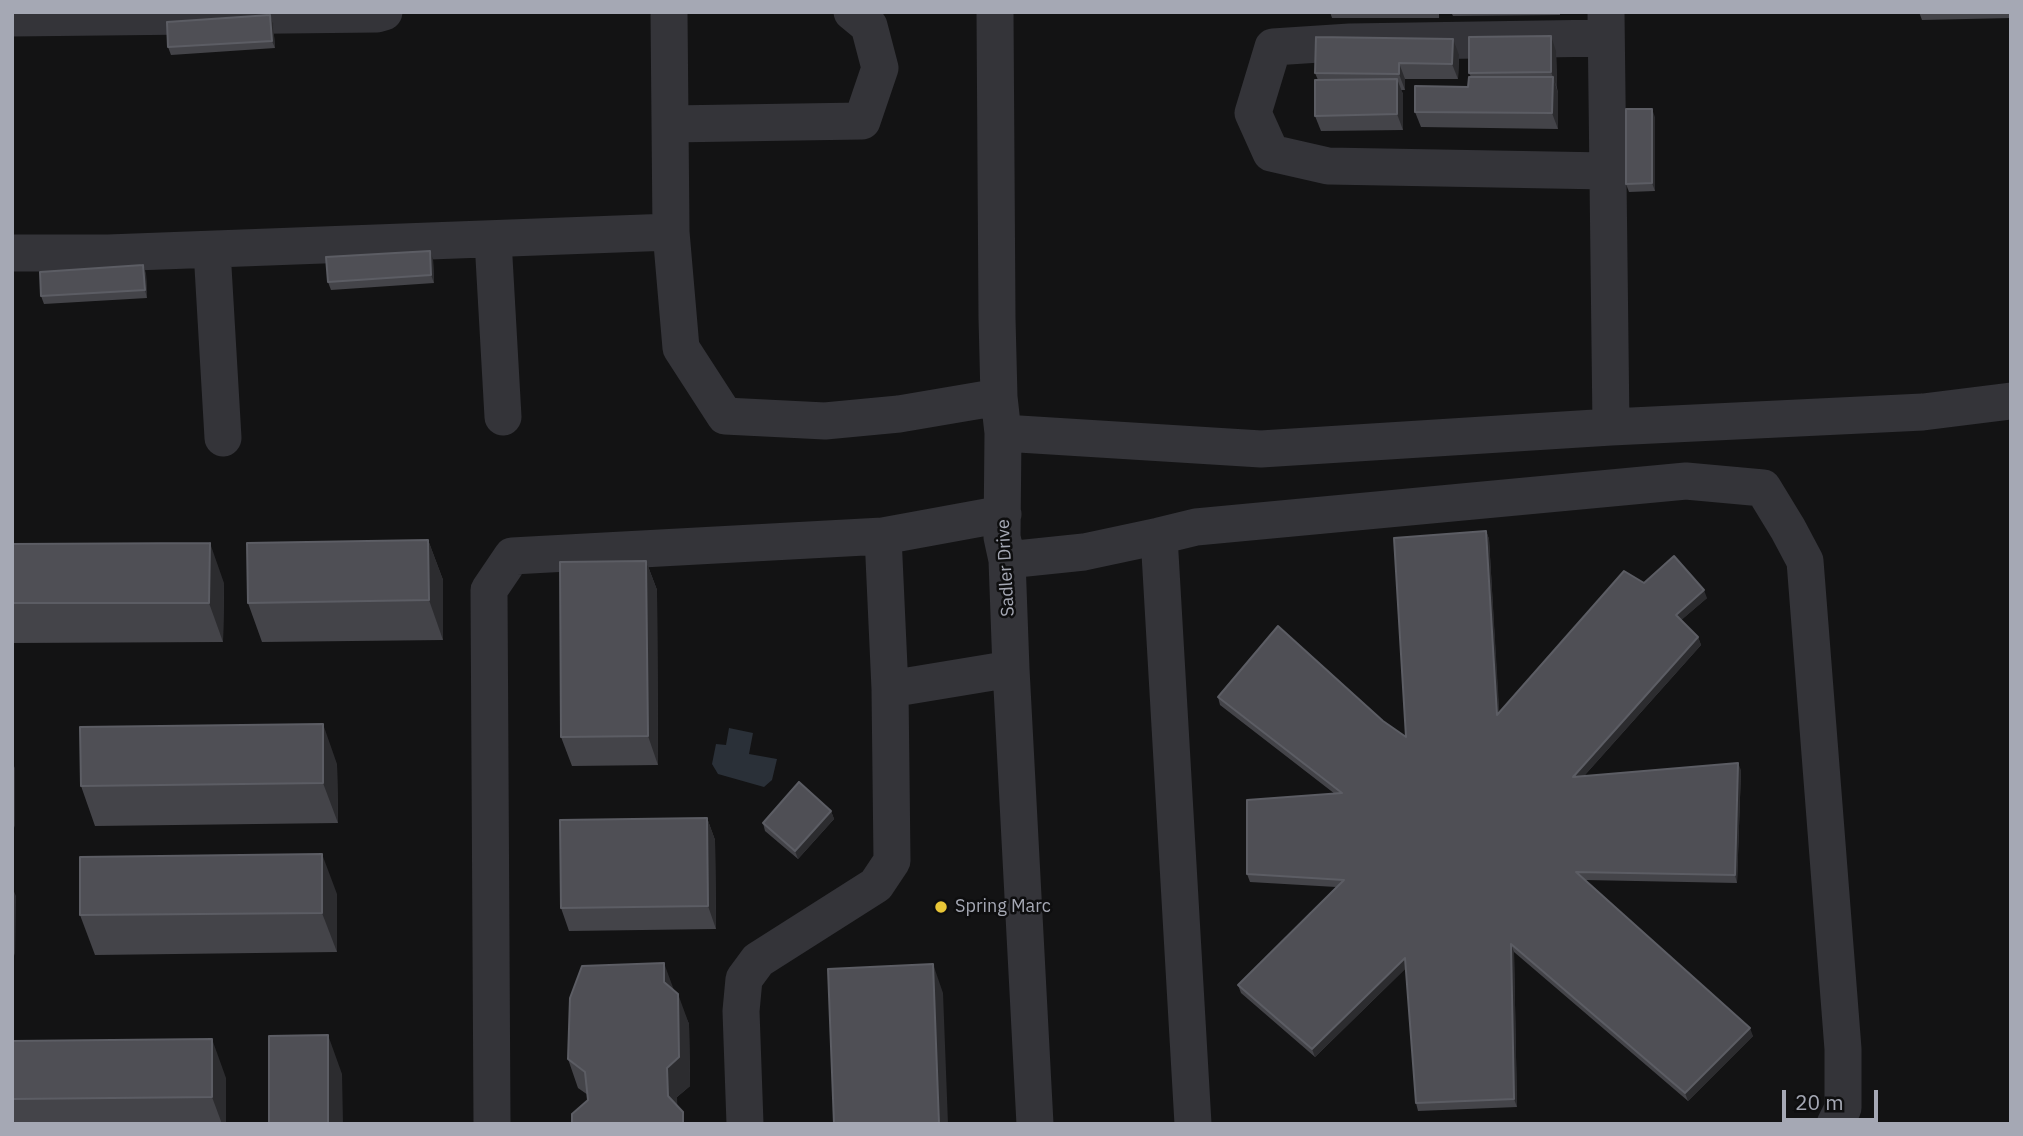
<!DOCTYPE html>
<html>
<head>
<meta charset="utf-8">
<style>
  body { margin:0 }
  #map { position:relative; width:2023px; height:1136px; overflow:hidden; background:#131314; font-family:"IBM Plex Sans",sans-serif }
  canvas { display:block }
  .frame { position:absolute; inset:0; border:14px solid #a5a8b4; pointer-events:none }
  .scale { position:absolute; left:1782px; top:1090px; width:96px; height:32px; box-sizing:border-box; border:4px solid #a5a8b4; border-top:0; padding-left:9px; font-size:21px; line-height:24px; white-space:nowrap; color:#a5a8b4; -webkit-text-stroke:5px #0e0e0f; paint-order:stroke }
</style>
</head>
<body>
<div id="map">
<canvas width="2023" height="1136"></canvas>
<div class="frame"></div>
<div class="scale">20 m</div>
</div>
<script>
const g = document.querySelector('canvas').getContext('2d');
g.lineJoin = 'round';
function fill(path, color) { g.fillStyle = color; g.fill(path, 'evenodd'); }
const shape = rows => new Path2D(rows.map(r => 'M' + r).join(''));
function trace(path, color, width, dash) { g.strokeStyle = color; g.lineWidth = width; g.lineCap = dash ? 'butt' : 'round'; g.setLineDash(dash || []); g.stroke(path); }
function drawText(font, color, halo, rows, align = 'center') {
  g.font = font + ' "IBM Plex Sans",sans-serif'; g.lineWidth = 5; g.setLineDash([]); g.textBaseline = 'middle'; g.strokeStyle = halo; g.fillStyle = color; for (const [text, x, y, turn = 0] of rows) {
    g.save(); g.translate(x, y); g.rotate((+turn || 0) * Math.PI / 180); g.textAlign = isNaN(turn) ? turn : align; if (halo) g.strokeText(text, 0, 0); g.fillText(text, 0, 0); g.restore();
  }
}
fill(shape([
  [729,728,753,733,749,754,777,759,772,780,764,787,718,774,712,764,716,744,726,745]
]), '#2a3038');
trace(shape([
  [995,12,997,318,999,397,1003,433,1002,537,1007,560,1011,669,1035,1124],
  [1606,12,1611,427],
  [12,18,377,14,384,12],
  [1606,38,1350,42,1273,47,1253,113,1271,153,1328,166,1607,171],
  [670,124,862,121,880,68,869,26,852,12],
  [671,232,681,348,725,416,825,421,899,414,999,397],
  [493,240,503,417],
  [212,250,223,438],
  [12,253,108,253,671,232,669,12],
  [1003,433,1261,449,1611,427,1923,412,2011,401],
  [883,536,890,689],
  [1159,536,1196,527,1686,481,1763,488,1788,529,1805,561,1843,1049,1843,1108,1835,1124],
  [1007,560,1084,552,1159,536,1193,1124],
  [492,1124,489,590,512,556,883,536,1003,514],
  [745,1124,741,1011,744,979,758,960,876,885,892,861,890,689,1011,669]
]), '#343439', 37);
fill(shape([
  [1330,12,1439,12,1439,18,1332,18],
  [1451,12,1560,12,1560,15,1453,16],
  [1919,12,2011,12,2011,18,1922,20],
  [270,15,273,23,275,48,171,55,168,47],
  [1556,51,1557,88,1558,93,1558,129,1421,127,1415,112,1468,87,1471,77,1469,73],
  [1459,55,1458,79,1405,79,1405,90,1401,90,1403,94,1403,130,1321,131,1315,116,1318,80,1315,73],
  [1655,117,1655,191,1629,192,1626,184],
  [433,259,434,283,331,290,328,282],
  [146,273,147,298,44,304,41,296],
  [1486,531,1489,539,1499,713,1644,583,1707,598,1681,620,1698,637,1701,645,1584,776,1741,770,1737,883,1585,880,1753,1036,1688,1101,1514,952,1517,1107,1418,1111,1416,1103,1406,968,1315,1057,1241,993,1238,985,1336,887,1250,882,1247,874,1335,794,1220,705,1218,697,1383,721,1406,737],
  [428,540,443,580,443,640,262,642,248,603],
  [12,544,224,583,223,642,12,643],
  [646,561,657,590,658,765,572,766,561,737],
  [337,764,338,823,95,826,81,786],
  [831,811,834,819,798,859,765,831,763,823],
  [707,818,715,840,716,929,569,931,561,908],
  [337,894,337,952,95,955,80,915],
  [674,990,689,1024,690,1086,677,1097,588,1100,588,1095,578,1088,568,1059],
  [12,1041,226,1078,226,1124,12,1124]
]), '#444449');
fill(shape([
  [270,15,273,23,275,48,272,41],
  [1551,36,1556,51,1557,88,1551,72],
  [1453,39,1459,55,1458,79,1452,64],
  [1399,63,1405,79,1405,90,1399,74],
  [1553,77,1558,93,1558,129,1552,113],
  [1397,79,1403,94,1403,130,1397,114],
  [1652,109,1655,117,1655,191,1652,183],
  [430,251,433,259,434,283,431,275],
  [143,265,146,273,147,298,145,290],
  [1486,531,1489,539,1500,723,1497,715],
  [428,540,443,580,443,640,429,600],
  [210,543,224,583,223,642,209,603],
  [646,561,657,590,658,765,648,736],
  [1704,590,1707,598,1678,623,1676,615],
  [1698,637,1701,645,1576,785,1573,777],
  [323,724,337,764,338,823,323,783],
  [12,762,15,768,15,828,12,821],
  [1738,763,1741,770,1737,883,1735,875],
  [831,811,834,819,798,859,795,851],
  [707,818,715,840,716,929,708,906],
  [322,854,337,894,337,952,322,913],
  [12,887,16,896,15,956,12,948],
  [1511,944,1514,952,1517,1107,1514,1099],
  [1405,958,1408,966,1315,1057,1312,1049],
  [664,963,675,993,664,982],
  [933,964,943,993,948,1124,939,1124],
  [678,994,689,1024,690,1086,677,1097,678,1124,668,1096,667,1068],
  [1750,1028,1753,1036,1688,1101,1685,1093],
  [328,1035,342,1074,343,1124,328,1124],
  [212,1039,226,1078,226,1124,222,1124,212,1097]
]), '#2c2c2f');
const building = shape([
  [270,15,272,41,168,47,167,22,270,15],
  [1551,36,1551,72,1469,73,1469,37,1551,36],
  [1316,37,1453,39,1452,64,1399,63,1399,74,1315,73,1316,37],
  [1469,77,1553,77,1552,113,1415,112,1415,86,1468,87,1469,77],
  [1397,79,1397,114,1315,116,1315,80,1397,79],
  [1626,109,1652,109,1652,183,1626,184,1626,109],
  [430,251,431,275,328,282,326,257,430,251],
  [143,265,145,290,41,296,40,272,143,265],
  [1486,531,1497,715,1624,571,1644,583,1674,556,1704,590,1676,615,1698,637,1573,777,1738,763,1735,875,1576,872,1750,1028,1685,1093,1511,944,1514,1099,1416,1103,1405,958,1312,1049,1238,985,1344,880,1247,874,1247,800,1342,793,1218,697,1278,626,1383,721,1406,737,1394,538,1486,531],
  [428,540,429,600,248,603,247,543,428,540],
  [210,543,209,603,12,603,12,544,210,543],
  [646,561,648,736,561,737,560,562,646,561],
  [323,724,323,783,81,786,80,727,323,724],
  [799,782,831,811,795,851,763,823,799,782],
  [707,818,708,906,561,908,560,820,707,818],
  [322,854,322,913,80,915,80,857,322,854],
  [664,963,664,982,678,994,679,1057,667,1068,668,1096,683,1112,683,1124,572,1124,572,1114,588,1100,585,1072,568,1059,570,998,582,966,664,963],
  [933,964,939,1124,834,1124,828,969,933,964],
  [328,1035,328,1124,269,1124,269,1036,328,1035],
  [212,1039,212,1097,12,1099,12,1041,212,1039]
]);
fill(building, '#4f4f55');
trace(building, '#5c5d64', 2);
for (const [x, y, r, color] of [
  [941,907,7,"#e9c637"]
]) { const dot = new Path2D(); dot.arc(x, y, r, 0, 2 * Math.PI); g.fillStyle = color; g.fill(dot); trace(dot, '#0e0e0f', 2.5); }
drawText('18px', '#a5a8b4', '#0e0e0f', [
  ["Sadler Drive",1006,568,-93]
]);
drawText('18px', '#a5a8b4', '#0e0e0f', [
  ["Spring Marc",955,907]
], 'left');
</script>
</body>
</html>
